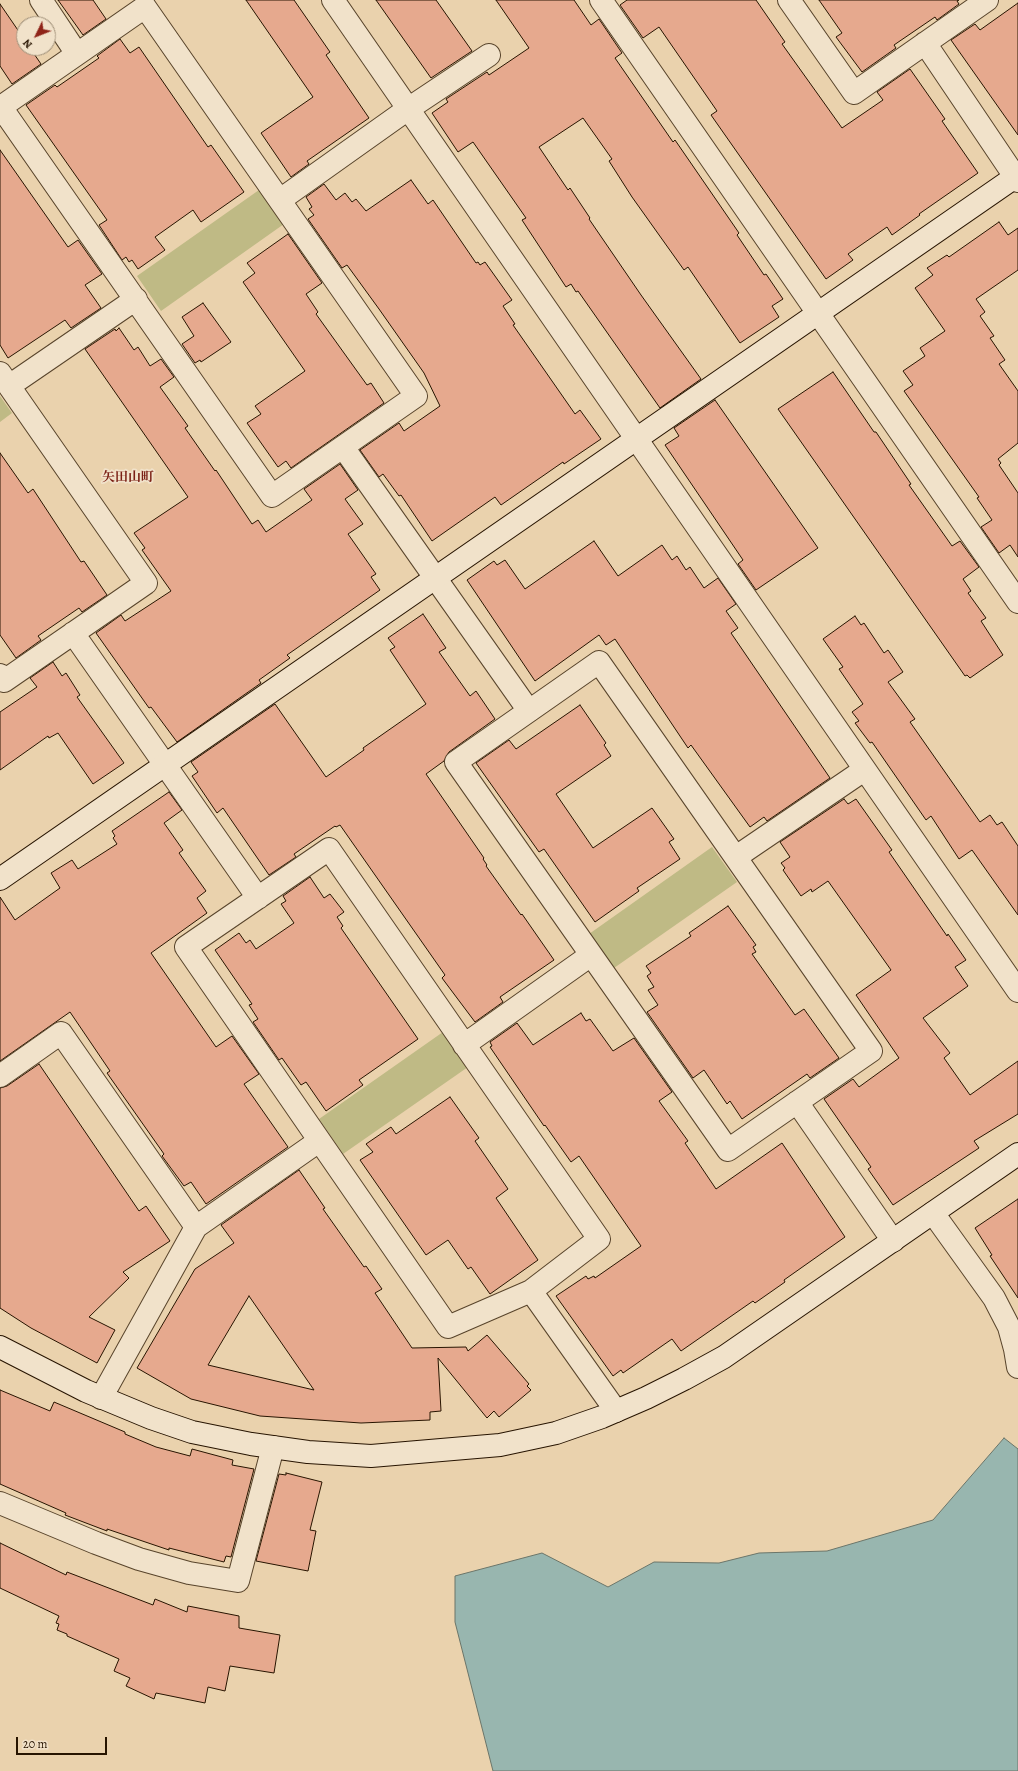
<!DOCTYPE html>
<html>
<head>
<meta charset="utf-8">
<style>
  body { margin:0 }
  #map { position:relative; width:1018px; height:1771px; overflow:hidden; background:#ead2ad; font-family:Alegreya,serif }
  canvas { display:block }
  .north { position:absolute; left:16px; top:16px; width:40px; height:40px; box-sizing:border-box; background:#f1e2ca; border:1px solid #a09079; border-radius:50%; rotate:227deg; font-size:11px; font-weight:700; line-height:16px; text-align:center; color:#271400 }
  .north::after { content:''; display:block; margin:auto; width:14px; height:18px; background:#8f2418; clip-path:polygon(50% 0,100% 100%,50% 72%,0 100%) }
  .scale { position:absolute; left:16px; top:1737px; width:91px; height:18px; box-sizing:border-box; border:2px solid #271400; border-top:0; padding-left:5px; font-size:12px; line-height:14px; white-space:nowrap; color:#271400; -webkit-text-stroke:3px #f1e2ca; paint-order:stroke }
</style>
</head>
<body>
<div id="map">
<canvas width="1018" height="1771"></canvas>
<div class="north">N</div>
<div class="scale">20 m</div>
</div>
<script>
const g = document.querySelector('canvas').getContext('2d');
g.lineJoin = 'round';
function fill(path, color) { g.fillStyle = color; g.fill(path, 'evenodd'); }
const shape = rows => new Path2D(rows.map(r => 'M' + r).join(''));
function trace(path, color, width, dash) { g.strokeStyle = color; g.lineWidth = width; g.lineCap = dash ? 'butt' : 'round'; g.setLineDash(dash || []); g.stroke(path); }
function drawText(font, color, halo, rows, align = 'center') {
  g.font = font + ' Alegreya,"Noto Serif JP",serif'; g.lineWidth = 3.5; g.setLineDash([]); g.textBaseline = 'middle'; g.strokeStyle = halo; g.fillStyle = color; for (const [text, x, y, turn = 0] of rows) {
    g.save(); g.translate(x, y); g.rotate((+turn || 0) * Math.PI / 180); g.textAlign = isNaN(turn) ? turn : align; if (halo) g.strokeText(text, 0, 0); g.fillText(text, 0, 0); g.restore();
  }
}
fill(shape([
  [259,190,284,224,161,311,137,276],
  [0,396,12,413,0,422],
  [712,847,737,882,614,968,589,934],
  [443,1032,468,1067,343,1154,319,1119]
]), '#bfba85');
const water = shape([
  [1004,1438,1018,1449,1018,1771,493,1771,455,1622,455,1576,542,1553,608,1587,654,1562,719,1563,759,1553,827,1551,933,1520,1004,1438]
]);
fill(water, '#98b6af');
trace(water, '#6b7569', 1);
const building = shape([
  [58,0,93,0,106,19,83,35,58,0],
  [246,0,294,0,330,52,326,55,369,118,307,161,309,164,291,177,261,133,313,97,246,0],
  [376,0,436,0,472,51,431,78,376,0],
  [496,0,574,0,591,25,599,19,622,53,615,58,673,142,675,140,739,233,737,235,764,275,766,274,783,299,772,306,779,317,740,343,688,267,684,270,632,197,609,161,612,159,583,118,539,147,568,190,570,188,590,218,589,219,641,295,701,379,660,408,578,291,576,292,571,284,566,287,522,220,526,218,473,142,458,152,432,113,448,102,446,99,487,72,489,75,529,48,496,0],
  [627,0,756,0,785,42,782,44,842,128,883,100,877,92,910,69,945,119,942,121,978,173,919,214,920,215,892,235,887,227,848,254,853,260,826,279,711,115,717,111,659,27,643,38,620,5,627,0],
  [819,0,959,0,957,1,959,4,937,20,935,17,894,45,896,48,862,72,836,37,842,33,819,0],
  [1018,3,1018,135,951,40,975,24,980,30,1018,3],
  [0,4,24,39,24,48,30,48,41,64,12,84,0,66,0,4],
  [120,39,130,53,139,47,208,147,211,145,244,192,201,222,193,210,155,237,165,250,138,269,132,260,129,262,126,257,122,260,99,225,107,220,26,105,55,85,57,87,99,58,97,56,120,39],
  [0,150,68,247,78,240,102,274,85,285,101,308,71,328,65,320,8,358,0,345,0,150],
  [411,180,428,204,433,200,476,263,478,262,480,265,485,262,512,300,503,306,515,324,513,325,575,414,580,410,601,439,564,464,563,462,501,505,495,497,432,541,401,495,399,496,383,474,379,477,360,450,399,423,404,431,440,406,424,373,379,309,347,265,342,268,308,219,314,215,309,209,312,207,306,197,324,184,336,200,345,193,352,202,356,199,366,211,411,180],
  [999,222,1008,235,1018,228,1018,270,976,299,985,312,980,316,994,336,990,338,1005,360,999,364,1018,391,1018,443,998,459,1001,463,999,465,1018,493,1018,557,1010,545,999,553,981,527,992,520,977,498,979,497,904,391,913,385,903,371,925,356,920,348,945,331,915,288,933,275,927,268,947,255,949,257,999,222],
  [288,234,322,283,306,294,318,312,316,314,367,385,371,383,384,403,291,468,286,461,278,467,247,423,261,414,255,406,305,371,243,282,255,273,247,263,288,234],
  [203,303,231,342,201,362,200,360,195,363,182,344,194,336,182,317,203,303],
  [119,328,134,350,138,347,150,366,161,359,174,377,160,387,188,426,185,428,215,471,216,470,252,524,258,520,266,532,312,500,304,489,340,464,358,490,345,499,363,524,348,534,376,574,371,577,380,590,287,655,290,658,259,680,261,683,177,742,151,707,149,708,96,633,121,615,125,621,171,591,142,550,145,548,134,533,188,497,85,349,115,329,116,331,119,328],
  [833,372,874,432,876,432,911,484,909,485,952,546,960,541,979,567,963,579,971,591,968,593,986,618,981,621,1003,655,970,678,967,675,965,676,778,409,833,372],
  [715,400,818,548,756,590,738,564,743,560,665,445,679,436,674,428,715,400],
  [0,453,28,493,33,489,81,562,84,561,107,595,82,612,79,608,38,636,41,640,16,658,0,635,0,453],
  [594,541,618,576,662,545,672,560,677,556,686,570,690,567,704,588,718,578,736,604,726,611,738,628,731,633,830,778,767,821,764,817,750,827,691,745,688,748,615,639,606,645,599,635,535,681,467,580,494,561,497,565,505,560,525,589,594,541],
  [423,614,446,648,439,652,470,696,476,691,495,719,449,752,444,761,426,774,484,858,483,859,487,865,486,866,521,915,522,914,554,960,500,997,503,1002,475,1022,442,978,445,975,340,825,336,827,335,826,294,854,296,857,269,875,223,808,217,813,192,776,198,772,191,762,275,704,326,777,364,750,363,748,426,704,390,650,395,647,388,638,423,614],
  [855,616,861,625,864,623,884,653,888,650,903,672,888,682,915,719,910,722,980,822,990,815,997,825,1002,822,1018,846,1018,915,972,850,959,859,931,816,926,820,872,742,870,743,855,723,859,721,852,712,863,704,839,669,843,667,823,639,855,616],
  [53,662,62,676,66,673,80,695,77,697,124,763,93,784,58,733,49,738,48,736,0,770,0,712,37,687,30,678,53,662],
  [580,705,606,743,604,745,611,756,556,794,593,848,652,808,674,839,669,842,680,859,637,888,639,891,595,922,544,849,539,852,476,763,509,740,516,749,580,705],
  [169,792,182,810,164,823,183,850,179,853,206,891,197,898,207,913,151,953,216,1047,232,1036,259,1074,244,1084,288,1147,206,1204,191,1182,184,1186,162,1156,164,1154,107,1073,110,1071,70,1012,0,1061,0,897,15,920,60,888,51,873,72,860,78,869,117,844,113,838,115,836,112,831,169,792],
  [844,799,848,804,856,799,892,850,889,852,947,936,948,934,966,960,955,967,968,986,923,1018,950,1053,944,1058,970,1095,1018,1061,1018,1114,974,1141,979,1148,893,1205,868,1169,871,1167,824,1099,853,1079,859,1087,899,1058,856,995,891,970,828,881,812,892,811,889,801,896,783,870,785,868,781,863,790,857,780,842,844,799],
  [310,877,324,898,330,894,344,912,337,917,343,926,341,928,418,1039,359,1080,363,1085,326,1111,306,1082,301,1085,282,1058,279,1060,253,1022,258,1019,249,1005,252,1004,215,950,239,933,246,943,250,940,256,949,294,923,281,904,286,901,283,896,310,877],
  [728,906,756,945,753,947,756,952,752,954,795,1015,804,1009,839,1058,810,1078,807,1074,742,1119,730,1101,727,1104,704,1070,693,1078,647,1012,658,1005,648,990,654,987,647,976,651,973,646,966,691,936,689,933,728,906],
  [581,1013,586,1021,590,1019,613,1051,634,1038,672,1092,659,1101,688,1141,685,1143,716,1189,782,1143,845,1237,784,1280,785,1282,755,1303,753,1301,681,1351,672,1339,623,1373,621,1370,613,1376,556,1296,586,1276,588,1279,594,1276,595,1278,641,1246,579,1156,571,1162,545,1125,544,1126,490,1047,492,1046,490,1042,517,1023,533,1045,581,1013],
  [39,1064,139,1211,146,1206,170,1241,123,1272,129,1278,89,1317,115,1330,97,1363,31,1328,0,1308,0,1088,7,1086,39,1064],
  [450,1097,479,1138,475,1141,508,1189,496,1198,538,1260,490,1294,471,1267,468,1269,448,1240,426,1255,360,1160,373,1152,366,1144,391,1127,396,1134,450,1097],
  [299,1170,325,1208,323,1209,364,1267,366,1266,382,1289,375,1293,412,1348,466,1347,468,1351,487,1335,529,1384,527,1386,531,1390,499,1417,494,1411,487,1418,438,1358,441,1411,430,1412,430,1420,361,1423,260,1416,191,1399,137,1368,195,1269,234,1243,221,1225,299,1170],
  [249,1296,314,1390,208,1365,249,1296],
  [1018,1199,1018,1298,990,1256,992,1255,975,1228,1018,1199],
  [0,1390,50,1411,54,1402,125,1432,125,1434,156,1447,190,1456,192,1449,233,1460,232,1465,254,1469,231,1557,226,1556,224,1562,169,1548,169,1550,107,1529,107,1531,65,1515,66,1513,0,1484,0,1390],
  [286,1473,322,1482,310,1530,316,1531,308,1571,256,1561,279,1474,286,1475,286,1473],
  [0,1543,66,1575,67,1572,153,1605,155,1599,187,1612,188,1606,239,1616,239,1628,280,1635,274,1673,230,1666,225,1691,208,1687,205,1703,156,1693,154,1699,126,1686,130,1678,114,1671,119,1659,67,1636,67,1634,57,1630,59,1624,56,1623,59,1616,0,1588,0,1543]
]);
fill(building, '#e6a98e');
trace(building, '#271400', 1);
const street = shape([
  [41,0,77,54],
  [333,0,1018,991],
  [601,0,1018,602],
  [789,0,854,93,987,0],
  [145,7,416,396,272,496,1,107,145,7],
  [925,43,1018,181],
  [280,200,408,109,489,55],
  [0,373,146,583,4,681,0,675],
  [9,386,136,299],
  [343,447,529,711],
  [73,633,258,898],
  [599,662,871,1051,728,1150,456,762,599,662],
  [329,849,599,1239,531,1291,448,1327,186,947,329,849],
  [736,857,864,770],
  [464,1045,591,955],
  [0,1076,61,1033,196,1227],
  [797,1102,893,1241],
  [933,1213,994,1298,1009,1327,1015,1349,1018,1367],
  [531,1291,616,1411],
  [101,1398,196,1227,319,1141],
  [0,1503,96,1543,139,1559,189,1573,238,1581,273,1447]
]);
const secondary = shape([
  [0,879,1018,175],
  [0,1347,86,1391,151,1418,192,1432,251,1444,308,1452,371,1456,500,1445,556,1433,602,1417,646,1398,684,1379,724,1357,1018,1154]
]);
trace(street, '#58442b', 24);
trace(secondary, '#271400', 24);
trace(street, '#f1e2ca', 22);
trace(secondary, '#f1e2ca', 22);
drawText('bold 13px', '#7a1f14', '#f1e2ca', [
  ["矢田山町",128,478]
]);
</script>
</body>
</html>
